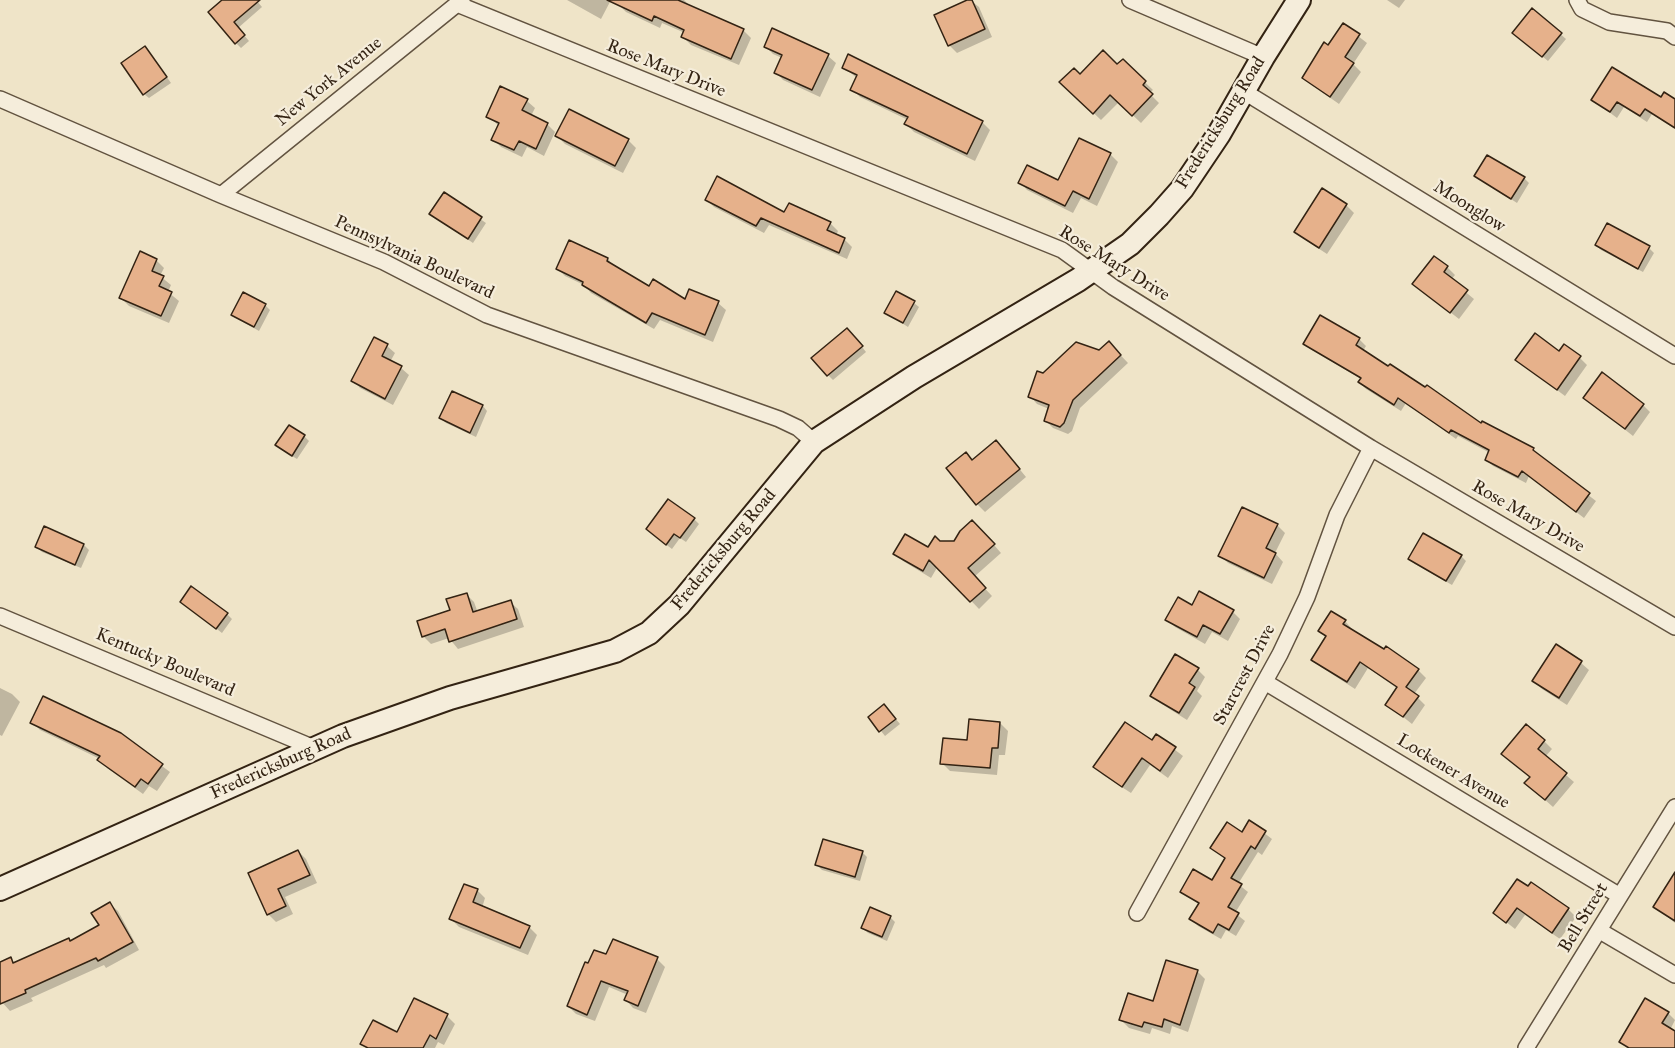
<!DOCTYPE html>
<html>
<head>
<meta charset="utf-8">
<style>
  body { margin:0 }
  canvas { display:block; background:#efe4c8 }
</style>
</head>
<body>
<canvas width="1675" height="1048"></canvas>
<script>
const g = document.querySelector('canvas').getContext('2d');
g.lineJoin = 'round';
function fill(path, color) { g.fillStyle = color; g.fill(path, 'evenodd'); }
const shape = rows => new Path2D(rows.map(r => 'M' + r).join(''));
function trace(path, color, width, dash) { g.strokeStyle = color; g.lineWidth = width; g.lineCap = dash ? 'butt' : 'round'; g.setLineDash(dash || []); g.stroke(path); }
function drawText(font, color, halo, rows, align = 'center') {
  g.font = font + ' "IM FELL Great Primer",serif'; g.lineWidth = 4.5; g.setLineDash([]); g.textBaseline = 'middle'; g.strokeStyle = halo; g.fillStyle = color; for (const [text, x, y, turn = 0] of rows) {
    g.save(); g.translate(x, y); g.rotate((+turn || 0) * Math.PI / 180); g.textAlign = isNaN(turn) ? turn : align; if (halo) g.strokeText(text, 0, 0); g.fillText(text, 0, 0); g.restore();
  }
}
fill(shape([
  [224,0,256,0,262,7,238,28,249,41,241,48,236,43],
  [567,0,611,0,601,19],
  [620,0,684,0,692,8,743,30,751,38,739,65,691,45,683,37,685,33,662,23,660,28,626,12,618,4],
  [970,0,979,7,992,37,957,53,949,45],
  [1387,0,1405,0,1399,8],
  [1533,10,1566,39,1548,61,1519,37],
  [1344,25,1367,43,1353,64,1361,72,1339,104,1312,85,1304,77],
  [765,46,828,56,836,63,820,97,783,80,776,72,782,58,773,54],
  [150,53,171,83,149,98,144,94],
  [1123,61,1153,90,1149,93,1159,103,1141,123,1119,102,1101,120,1061,82,1117,67],
  [843,67,982,122,990,130,975,161,914,132,906,124,908,120,860,97,852,89,857,78],
  [1661,99,1675,101,1675,129,1652,114,1647,122,1624,107,1617,118,1593,100],
  [527,101,535,108,531,116,547,124,555,132,544,156,527,147,522,157,501,147,493,139,499,126,488,116],
  [557,136,628,140,636,148,623,173,565,144],
  [1110,154,1118,162,1097,206,1081,198,1073,213,1027,190,1020,182,1058,182],
  [1476,176,1524,178,1529,183,1517,203],
  [444,194,486,223,473,243,436,218],
  [706,199,830,223,838,231,836,236,844,239,852,247,847,259,769,225,764,233,714,207],
  [1346,205,1354,213,1327,254,1304,239,1296,232],
  [1607,225,1649,248,1654,253,1643,272,1601,250,1596,245],
  [570,242,608,259,615,267,650,288,686,301,718,303,726,310,713,342,660,320,654,329,591,293,584,285,565,276,557,268],
  [156,260,164,268,160,276,171,285,168,292,179,301,169,323,129,306,121,298],
  [1447,267,1455,275,1451,280,1474,299,1459,319,1414,284],
  [914,303,919,307,908,327,886,313],
  [265,305,270,310,259,331,238,319,233,314],
  [852,334,866,352,833,380,828,375],
  [1359,339,1366,346,1363,351,1481,426,1533,449,1539,457,1596,501,1584,518,1529,476,1526,483,1493,466,1486,459,1490,453,1458,436,1456,439,1406,403,1401,411,1366,389,1359,382,1361,379,1312,350,1305,344],
  [1109,343,1128,363,1080,408,1072,431,1068,434,1053,428,1045,420,1049,409,1037,404,1030,396,1043,374,1099,352],
  [387,346,395,353,390,362,401,368,409,375,393,405,360,388,353,380],
  [1560,353,1580,358,1587,365,1565,396,1517,360],
  [453,393,483,406,487,411,476,437,446,423,441,418],
  [1585,398,1643,405,1650,412,1633,436],
  [304,436,309,441,297,459,282,450],
  [1004,450,1026,477,985,512,977,504],
  [694,519,699,524,686,542,680,538,672,549,652,534],
  [1277,525,1285,533,1275,553,1283,562,1272,584,1228,563,1220,555],
  [980,529,1001,553,974,577,992,596,979,609,938,566,931,578,903,561,895,553,929,549,954,543],
  [84,545,89,550,81,568,42,552,37,547],
  [1461,556,1466,561,1452,585,1415,564,1410,559],
  [466,594,474,602,478,613,510,602,518,609,524,627,458,649,449,638,431,644,423,636,452,611],
  [182,602,227,614,232,619,222,633],
  [1192,607,1233,612,1240,619,1228,641,1212,632,1205,644,1175,627,1167,619],
  [1345,621,1352,629,1352,630,1418,670,1426,678,1414,694,1425,705,1412,724,1387,704,1398,689,1368,668,1355,689,1321,667,1313,660,1327,638,1320,631],
  [1556,646,1581,663,1589,670,1567,705,1542,689,1534,681],
  [1198,670,1205,677,1197,691,1202,696,1187,720,1160,703,1152,696],
  [0,688,12,694,20,702,2,736,0,735],
  [889,711,900,724,885,736,881,731],
  [32,722,120,735,170,772,157,791,149,786,143,794,107,768,100,759,40,730],
  [1000,723,1008,731,1005,755,999,755,997,775,950,771,942,763,968,742],
  [1157,736,1183,756,1168,778,1150,765,1131,793,1103,775,1095,767,1152,742],
  [1544,741,1552,749,1545,757,1574,782,1553,807,1526,783,1531,778,1511,761],
  [1250,822,1272,839,1262,855,1258,852,1238,884,1248,892,1235,913,1245,921,1236,936,1226,930,1221,939,1198,926,1191,919,1200,905,1182,891,1212,882,1226,860,1212,848,1242,834],
  [298,851,306,859,317,883,285,897,293,914,276,922,268,914,250,874],
  [862,852,867,857,860,881,822,870,817,865],
  [1675,875,1675,923,1655,907],
  [465,885,478,891,485,898,482,908,529,927,537,935,528,955,459,927,451,919],
  [1528,889,1568,909,1576,917,1560,939,1525,915,1515,929,1495,913],
  [110,904,118,911,139,950,106,968,104,965,31,998,33,1001,10,1011,0,1000,0,963,11,959,16,964,68,939,71,942,101,926],
  [890,917,895,922,887,941,868,933,863,928],
  [613,941,657,959,665,967,646,1013,633,1008,626,1000,628,995,609,987,595,1021,576,1014,568,1006,589,965,607,956],
  [1197,971,1205,979,1188,1032,1172,1026,1170,1034,1152,1028,1150,1034,1129,1028,1121,1020,1154,1003],
  [1668,1013,1675,1020,1670,1030,1675,1033,1675,1048,1627,1048,1621,1042],
  [447,1016,455,1024,444,1045,438,1042,435,1048,366,1048,362,1044,398,1034]
]), '#0003');
const building = shape([
  [222,0,260,0,234,22,245,35,235,44,208,12,222,0],
  [607,0,678,0,744,29,731,59,681,37,684,30,654,16,652,21,607,0],
  [967,0,972,0,985,29,948,46,934,15,967,0],
  [1532,8,1562,33,1542,57,1512,33,1532,8],
  [1343,23,1360,34,1345,57,1354,63,1330,97,1302,78,1324,42,1328,45,1343,23],
  [772,28,829,54,812,90,774,73,782,55,764,47,772,28],
  [145,46,167,77,143,95,121,63,145,46],
  [1103,50,1117,64,1123,59,1146,81,1143,85,1153,94,1132,116,1110,95,1093,114,1059,82,1074,68,1080,74,1103,50],
  [848,54,983,121,967,154,904,124,908,117,850,90,857,75,842,68,848,54],
  [1612,67,1661,97,1664,92,1675,99,1675,128,1645,109,1640,116,1617,102,1610,112,1591,100,1612,67],
  [500,86,528,99,522,110,548,123,536,149,519,141,514,150,491,140,499,123,486,117,500,86],
  [569,109,629,139,615,166,555,136,569,109],
  [1079,138,1111,153,1089,199,1073,191,1065,206,1018,183,1027,165,1058,180,1079,138],
  [1487,155,1525,177,1511,199,1474,176,1487,155],
  [717,176,784,212,789,203,831,222,827,230,845,238,839,253,761,218,756,226,705,200,717,176],
  [1322,188,1347,204,1319,248,1294,232,1322,188],
  [444,192,482,217,468,239,429,214,444,192],
  [1607,223,1650,246,1638,269,1595,245,1607,223],
  [569,240,608,258,607,261,649,286,653,279,685,299,689,289,719,301,705,335,652,313,646,323,582,285,583,282,556,269,569,240],
  [140,251,157,259,152,271,164,276,159,286,172,292,161,316,119,298,140,251],
  [1434,256,1448,266,1444,272,1468,290,1450,313,1412,284,1434,256],
  [896,291,915,301,903,323,884,313,896,291],
  [243,292,266,304,254,327,231,315,243,292],
  [1320,315,1360,338,1356,345,1388,366,1390,364,1425,387,1427,385,1481,423,1482,421,1534,448,1533,450,1590,493,1576,512,1522,471,1518,477,1485,460,1489,450,1451,430,1449,433,1398,398,1394,405,1358,382,1361,378,1303,344,1320,315],
  [847,328,863,346,827,376,811,358,847,328],
  [1535,333,1559,351,1564,344,1581,356,1557,390,1515,360,1535,333],
  [374,337,388,344,382,356,402,366,385,399,351,381,374,337],
  [1109,341,1121,355,1073,400,1064,423,1060,427,1044,421,1049,405,1028,397,1037,371,1043,373,1076,342,1099,350,1109,341],
  [1602,372,1644,404,1625,429,1583,398,1602,372],
  [452,391,483,405,470,433,439,418,452,391],
  [289,425,305,435,292,456,275,445,289,425],
  [996,440,1020,469,976,505,946,468,966,452,972,460,996,440],
  [668,499,695,518,680,538,674,534,666,545,646,529,668,499],
  [1242,507,1278,524,1266,548,1276,553,1264,578,1218,556,1242,507],
  [972,520,995,544,968,568,986,588,970,602,929,560,923,571,893,554,905,534,928,547,935,536,940,541,954,541,960,531,972,520],
  [44,526,84,544,75,565,35,547,44,526],
  [1423,533,1462,555,1446,581,1408,559,1423,533],
  [191,586,228,613,216,629,180,602,191,586],
  [1199,591,1234,610,1220,634,1203,625,1197,637,1165,620,1178,597,1192,605,1199,591],
  [467,593,473,612,511,600,517,619,449,642,445,629,422,637,417,621,450,610,446,599,467,593],
  [1331,611,1346,620,1343,624,1384,649,1386,646,1419,669,1406,687,1419,696,1403,717,1385,705,1397,687,1360,662,1347,682,1311,660,1326,636,1318,631,1331,611],
  [1556,644,1582,661,1559,698,1532,681,1556,644],
  [1175,654,1199,668,1189,683,1195,687,1179,713,1150,696,1175,654],
  [43,696,121,733,163,764,148,784,141,779,135,787,97,760,100,756,30,723,43,696],
  [884,704,896,719,879,732,868,717,884,704],
  [969,719,1000,722,998,748,992,748,990,768,940,764,943,738,967,740,969,719],
  [1125,722,1152,740,1156,734,1176,747,1160,771,1142,758,1122,787,1093,767,1125,722],
  [1526,724,1545,740,1538,749,1567,773,1545,800,1524,783,1530,777,1501,754,1526,724],
  [1249,820,1266,831,1255,849,1251,846,1231,878,1242,884,1228,907,1239,913,1229,930,1218,924,1213,933,1189,919,1199,903,1180,892,1193,869,1212,880,1225,858,1210,848,1227,822,1242,832,1249,820],
  [823,839,863,851,855,877,815,865,823,839],
  [298,850,310,875,278,889,286,906,267,915,248,873,298,850],
  [1675,872,1675,921,1653,907,1675,872],
  [1517,879,1528,886,1531,882,1569,908,1552,933,1517,908,1506,923,1493,913,1517,879],
  [464,884,478,889,473,902,530,926,520,948,449,919,464,884],
  [110,902,133,942,98,961,96,958,25,990,26,993,0,1004,0,962,11,957,13,963,69,938,70,941,99,925,91,913,110,902],
  [870,907,891,916,882,937,861,928,870,907],
  [613,939,658,957,638,1006,624,1000,628,991,601,981,587,1015,567,1006,585,962,588,963,594,950,606,954,613,939],
  [1166,960,1198,970,1180,1025,1164,1019,1162,1027,1144,1022,1142,1027,1119,1020,1128,993,1153,1001,1166,960],
  [414,998,448,1014,436,1039,430,1035,423,1048,368,1048,360,1044,373,1020,397,1032,414,998],
  [1645,998,1669,1012,1662,1023,1675,1031,1675,1048,1629,1048,1619,1042,1645,998]
]);
fill(building, '#e6b18b');
trace(building, '#332313', 1.5);
const street = shape([
  [1130,0,1263,57],
  [1577,0,1582,9,1609,22,1667,31,1675,37],
  [457,4,1062,250,1113,287,1371,448,1675,627],
  [1243,91,1675,356],
  [0,99,221,195,384,262,487,315,779,419,798,428,814,442],
  [221,195,462,0],
  [0,616,314,748],
  [1265,682,1620,896],
  [1137,913,1280,654,1307,597,1337,515,1371,448],
  [1600,931,1675,975],
  [1526,1048,1675,807]
]);
const secondary = shape([
  [0,889,343,736,450,698,615,651,649,633,679,605,814,442,914,377,1078,280,1130,244,1159,215,1182,189,1219,134,1263,57,1299,0]
]);
trace(street, '#625340', 18);
trace(secondary, '#332313', 26);
trace(street, '#f5eddb', 15);
trace(secondary, '#f5eddb', 22);
drawText('18px', '#332313', '#f5eddb', [
  ["Rose Mary Drive",666,69,22],
  ["New York Avenue",329,82,-39],
  ["Fredericksburg Road",1221,123,-58],
  ["Moonglow",1469,207,32],
  ["Pennsylvania Boulevard",414,258,25],
  ["Rose Mary Drive",1114,264,32],
  ["Rose Mary Drive",1528,517,30],
  ["Fredericksburg Road",724,550,-50],
  ["Kentucky Boulevard",165,663,23],
  ["Starcrest Drive",1245,675,-62],
  ["Fredericksburg Road",281,764,-24],
  ["Lockener Avenue",1453,772,31],
  ["Bell Street",1584,918,-59]
]);
</script>
</body>
</html>
